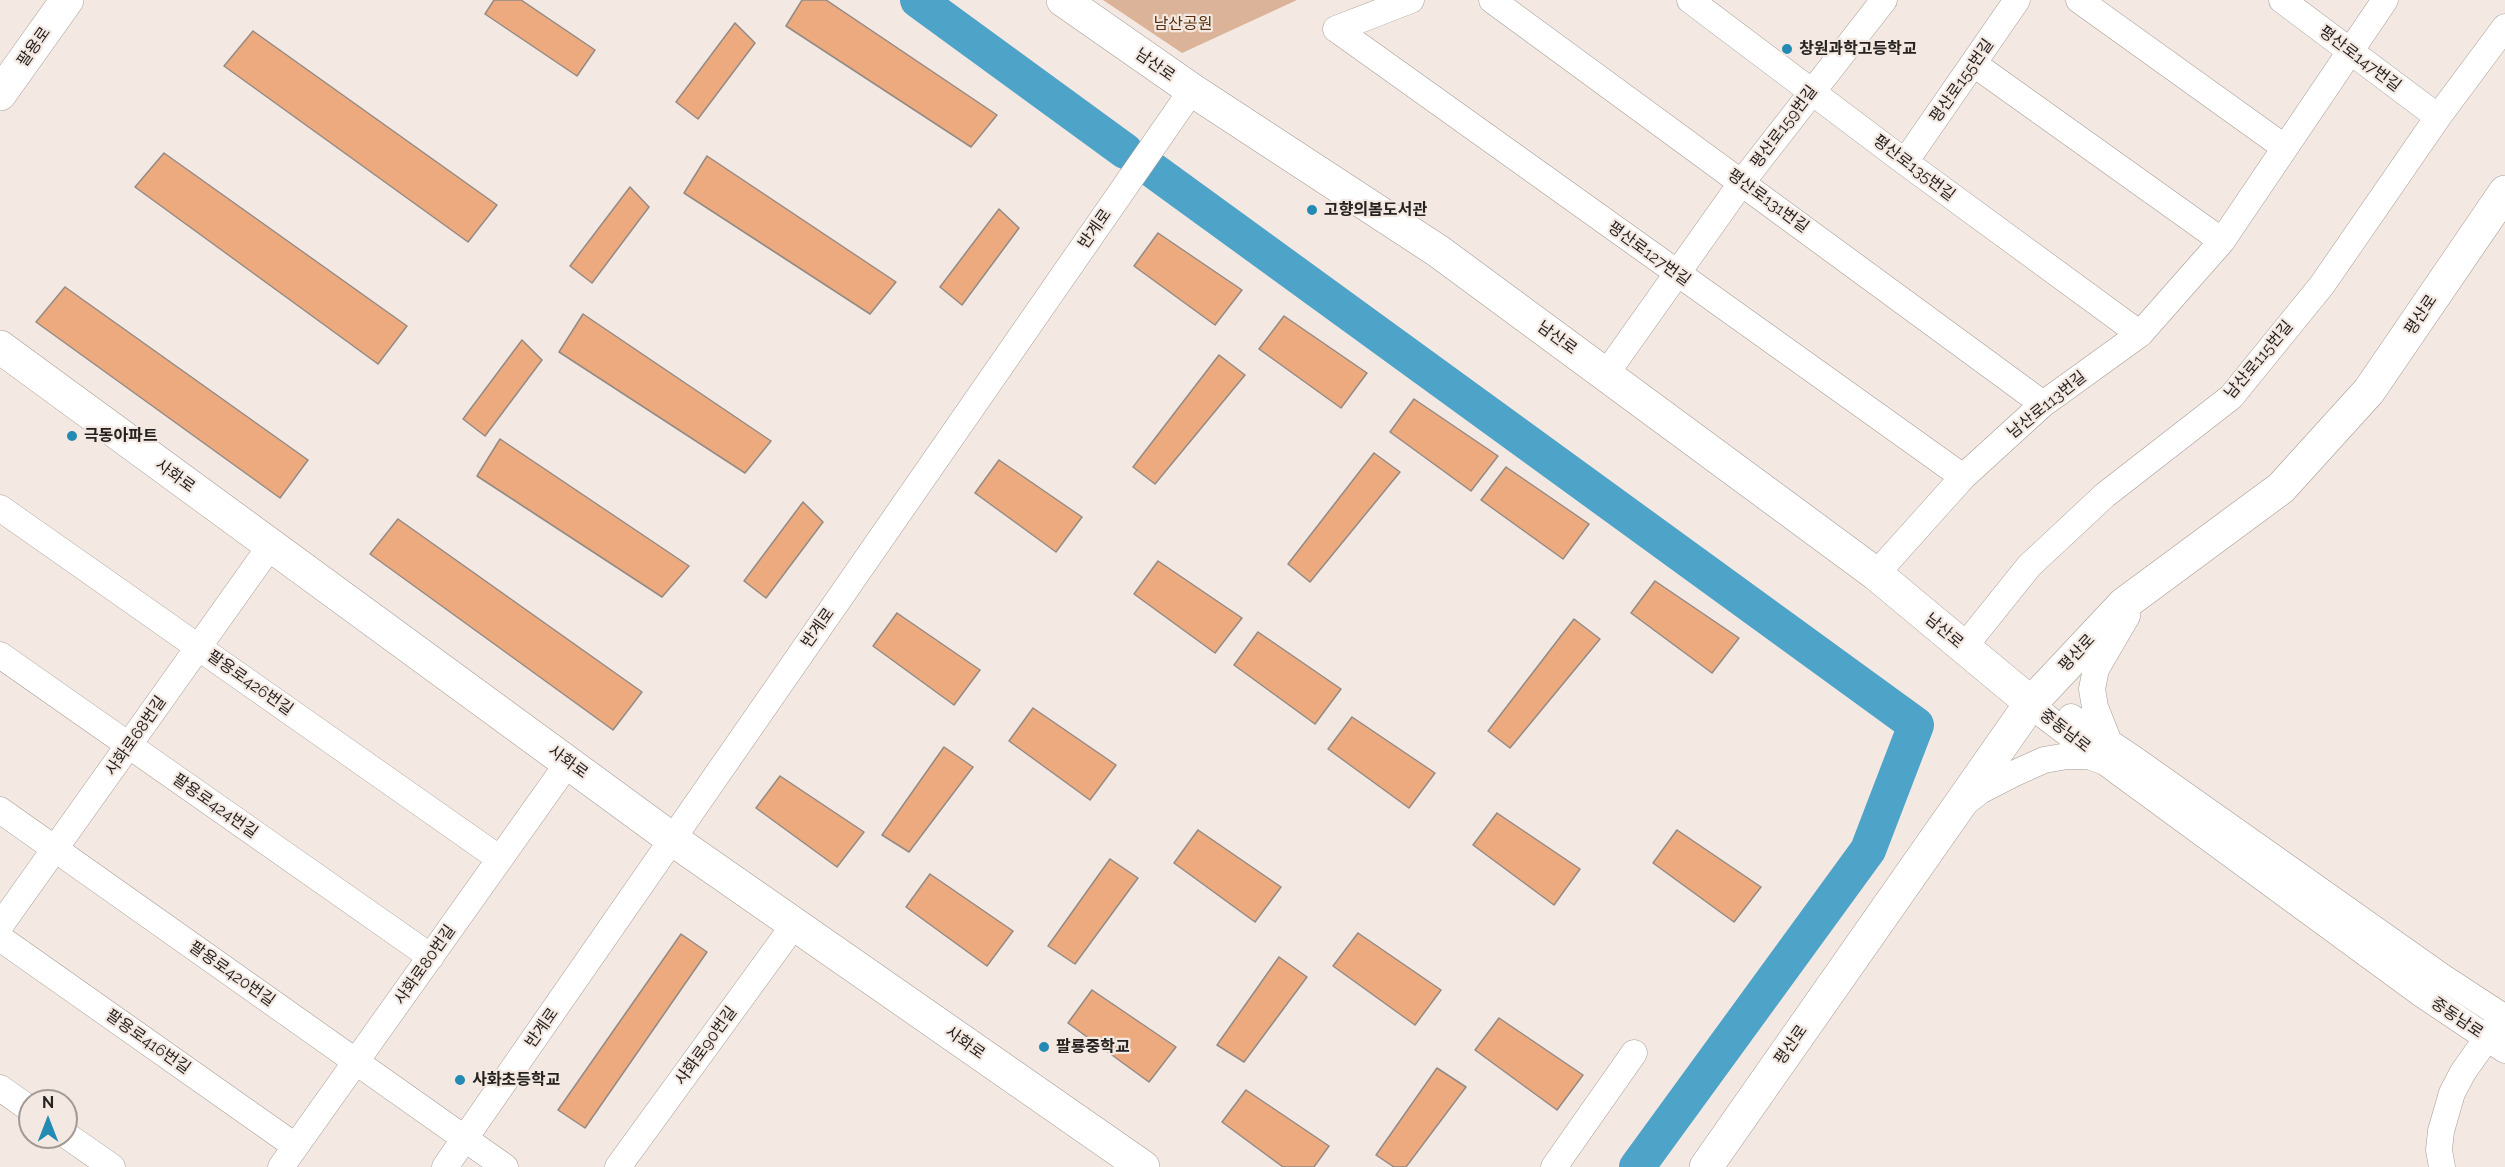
<!DOCTYPE html>
<html>
<head>
<meta charset="utf-8">
<style>
  body { margin:0 }
  #map { position:relative; width:2505px; height:1167px; overflow:hidden; background:#f3e9e2; font-family:Raleway,sans-serif }
  canvas { display:block }
  .north { position:absolute; left:18px; top:1089px; width:60px; height:60px; box-sizing:border-box; background:#f3e9e2; border:2px solid #a19994; border-radius:50%; rotate:0deg; font-size:16px; font-weight:700; line-height:24px; text-align:center; color:#262220 }
  .north::after { content:''; display:block; margin:auto; width:21px; height:27px; background:#238bb3; clip-path:polygon(50% 0,100% 100%,50% 72%,0 100%) }
</style>
</head>
<body>
<div id="map">
<canvas width="2505" height="1167"></canvas>
<div class="north">N</div>
</div>
<script>
const g = document.querySelector('canvas').getContext('2d');
g.lineJoin = 'round';
function fill(path, color) { g.fillStyle = color; g.fill(path, 'evenodd'); }
const shape = rows => new Path2D(rows.map(r => 'M' + r).join(''));
function trace(path, color, width, dash) { g.strokeStyle = color; g.lineWidth = width; g.lineCap = dash ? 'butt' : 'round'; g.setLineDash(dash || []); g.stroke(path); }
function drawText(font, color, halo, rows, align = 'center') {
  g.font = font + ' Raleway,"Noto Sans KR",sans-serif'; g.lineWidth = 4.5; g.setLineDash([]); g.textBaseline = 'middle'; g.strokeStyle = halo; g.fillStyle = color; for (const [text, x, y, turn = 0] of rows) {
    g.save(); g.translate(x, y); g.rotate((+turn || 0) * Math.PI / 180); g.textAlign = isNaN(turn) ? turn : align; if (halo) g.strokeText(text, 0, 0); g.fillText(text, 0, 0); g.restore();
  }
}
fill(shape([
  [1103,0,1297,0,1182,53]
]), '#dbb398');
trace(shape([
  [918,0,1125,151],
  [1154,171,1916,725,1868,850,1637,1167]
]), '#4ea3c8', 36);
const building = shape([
  [494,0,521,0,595,50,577,76,485,14,494,0],
  [802,0,826,0,997,115,971,147,786,26,802,0],
  [735,23,755,43,698,119,676,102,735,23],
  [253,31,497,205,468,242,224,66,253,31],
  [164,153,407,326,378,364,135,187,164,153],
  [707,156,896,282,870,314,684,193,707,156],
  [630,187,649,207,592,283,570,266,630,187],
  [999,209,1019,228,962,305,940,287,999,209],
  [1158,233,1242,290,1215,325,1134,266,1158,233],
  [65,287,308,460,280,498,36,322,65,287],
  [583,314,771,441,745,473,559,352,583,314],
  [1284,316,1367,373,1341,408,1259,349,1284,316],
  [522,340,542,360,485,436,463,419,522,340],
  [1219,355,1245,375,1155,484,1133,467,1219,355],
  [1414,399,1498,456,1471,491,1390,432,1414,399],
  [500,439,689,566,662,597,477,476,500,439],
  [1374,453,1400,472,1310,582,1288,564,1374,453],
  [999,460,1082,517,1056,552,975,493,999,460],
  [1506,467,1589,524,1563,559,1481,500,1506,467],
  [803,502,823,522,766,598,744,581,803,502],
  [398,519,642,692,613,730,370,554,398,519],
  [1158,561,1242,618,1215,653,1134,594,1158,561],
  [1655,581,1739,638,1712,673,1631,613,1655,581],
  [897,613,980,670,954,705,873,646,897,613],
  [1574,619,1600,639,1510,748,1488,731,1574,619],
  [1258,632,1341,689,1315,724,1234,665,1258,632],
  [1033,708,1116,765,1090,800,1009,741,1033,708],
  [1352,717,1435,773,1409,808,1328,749,1352,717],
  [944,747,973,767,909,852,882,835,944,747],
  [780,776,864,832,837,867,756,808,780,776],
  [1497,813,1580,869,1554,905,1473,845,1497,813],
  [1198,830,1281,887,1255,922,1174,863,1198,830],
  [1677,830,1761,887,1734,922,1653,863,1677,830],
  [1110,859,1138,878,1075,964,1048,946,1110,859],
  [930,874,1013,931,987,966,906,907,930,874],
  [1358,933,1441,990,1415,1025,1333,966,1358,933],
  [681,934,707,952,585,1128,558,1110,681,934],
  [1279,957,1307,977,1244,1062,1217,1045,1279,957],
  [1092,990,1176,1047,1149,1082,1068,1023,1092,990],
  [1499,1018,1583,1075,1557,1110,1475,1050,1499,1018],
  [1437,1068,1466,1087,1406,1167,1394,1167,1376,1155,1437,1068],
  [1246,1090,1329,1146,1314,1167,1283,1167,1222,1122,1246,1090]
]);
fill(building, '#edaa7e');
trace(building, '#948a84', 1.5);
const minor = shape([
  [1492,0,2043,404],
  [1690,0,1905,162,2140,334],
  [2079,0,2284,147],
  [2282,0,2438,117],
  [1336,29,1963,477],
  [1336,29,1411,0],
  [1974,64,2222,241],
  [1905,162,2017,0],
  [1606,374,1742,182,1884,0],
  [0,508,500,859],
  [1876,574,1963,477,2043,404,2140,334,2222,241,2385,0],
  [1964,647,2029,566,2105,495,2231,397,2322,285,2438,117,2505,27],
  [0,655,431,957],
  [2031,703,2046,717,2113,768,2423,995,2505,1050],
  [2071,717,2134,759,2441,976,2505,1018],
  [2109,742,2095,707,2092,689,2096,669,2127,616],
  [1965,803,1980,791,2013,774,2044,760,2067,756,2089,756,2102,761],
  [0,810,505,1167],
  [0,926,271,545],
  [0,938,295,1146],
  [0,1088,30,1109],
  [66,1135,112,1167],
  [281,1167,568,763],
  [445,1167,1192,90],
  [618,1167,794,925],
  [1554,1167,1634,1053],
  [2442,1167,2439,1150,2441,1131,2452,1093,2463,1072,2497,1024]
]);
const major = shape([
  [1063,0,1192,90,1438,251,1876,574,2031,703],
  [0,94,67,0],
  [0,347,672,839,1143,1167],
  [1706,1167,2031,703,2124,604,2281,488,2369,391,2505,192]
]);
trace(minor, '#a59b95', 27);
trace(major, '#a59b95', 34);
trace(minor, '#fff', 26);
trace(major, '#fff', 33);
for (const [x, y, r, color] of [
  [1787,49,6,"#238bb3"],
  [1312,210,6,"#238bb3"],
  [72,436,6,"#238bb3"],
  [1044,1047,6,"#238bb3"],
  [460,1080,6,"#238bb3"]
]) { const dot = new Path2D(); dot.arc(x, y, r, 0, 2 * Math.PI); g.fillStyle = color; g.fill(dot); trace(dot, '#f3e9e2', 2); }
drawText('16px', '#592f0d', '#f3e9e2', [
  ["남산공원",1183,24]
]);
drawText('16px', '#262220', '#f3e9e2', [
  ["팔용로",34,47,-55],
  ["평산로147번길",2360,59,37],
  ["남산로",1155,65,35],
  ["평산로155번길",1962,81,-55],
  ["평산로159번길",1784,127,-53],
  ["평산로135번길",1914,168,37],
  ["평산로131번길",1768,201,36],
  ["반계로",1095,229,-55],
  ["평산로127번길",1649,254,36],
  ["평산로",2421,315,-56],
  ["남산로",1557,338,36],
  ["남산로115번길",2259,360,-50],
  ["남산로113번길",2047,405,-39],
  ["사화로",175,476,36],
  ["반계로",818,628,-55],
  ["남산로",1944,631,40],
  ["평산로",2077,653,-47],
  ["팔용로426번길",250,683,35],
  ["중동남로",2065,731,38],
  ["사화로68번길",136,736,-55],
  ["사화로",568,762,36],
  ["팔용로424번길",215,806,35],
  ["사화로80번길",425,965,-55],
  ["팔용로420번길",232,974,35],
  ["중동남로",2457,1018,34],
  ["반계로",542,1028,-55],
  ["팔용로416번길",148,1042,35],
  ["사화로",965,1043,35],
  ["평산로",1791,1045,-55],
  ["사화로90번길",706,1046,-54]
]);
drawText('bold 16px', '#262220', '#f3e9e2', [
  ["창원과학고등학교",1799,49],
  ["고향의봄도서관",1324,210],
  ["극동아파트",84,436],
  ["팔룡중학교",1056,1047],
  ["사화초등학교",472,1080]
], 'left');
</script>
</body>
</html>
